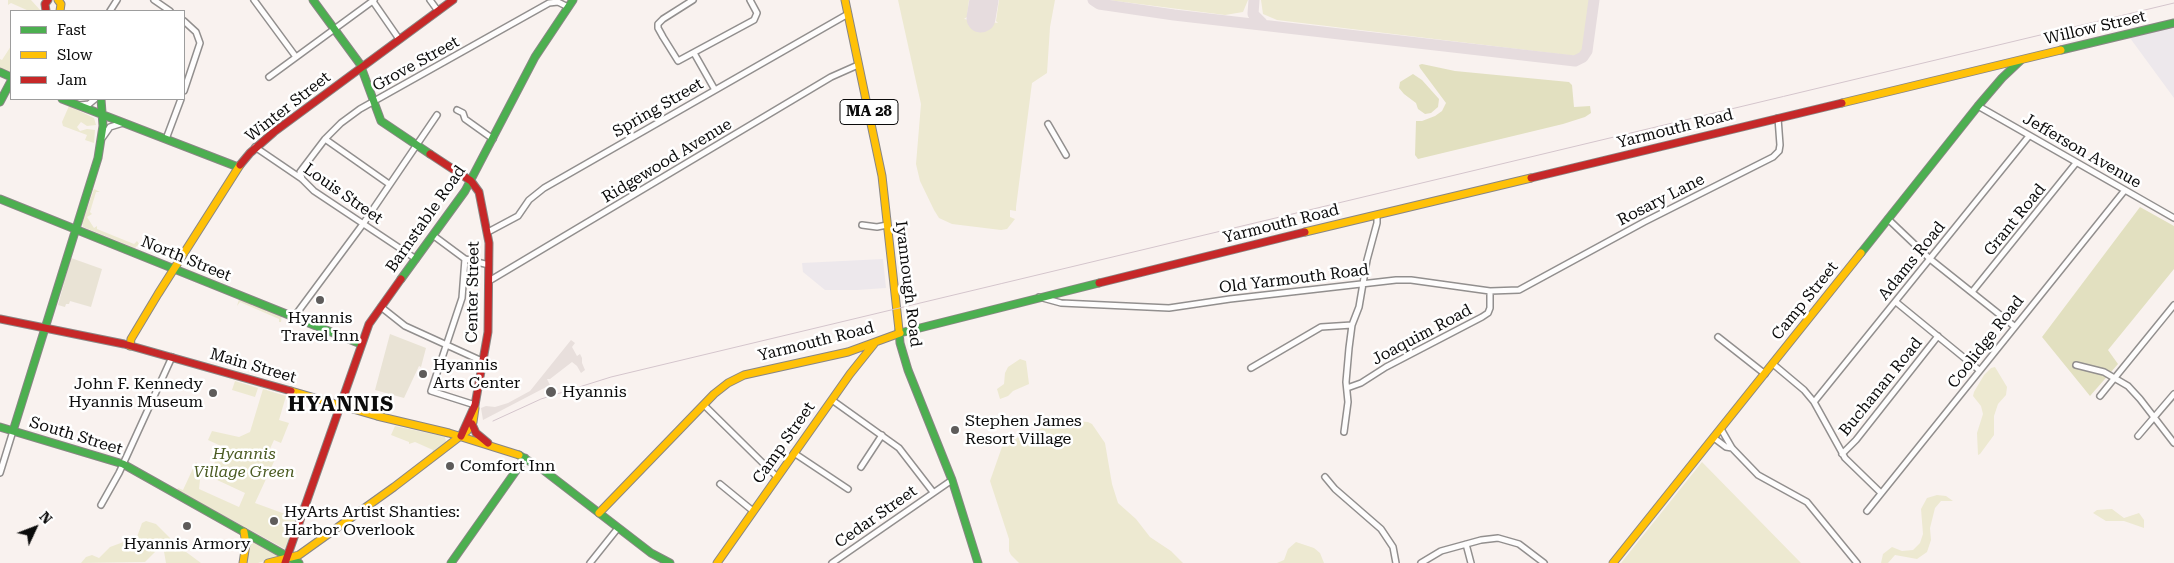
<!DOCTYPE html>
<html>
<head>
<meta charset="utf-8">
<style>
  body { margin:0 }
  #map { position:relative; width:2174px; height:563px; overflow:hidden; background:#f9f2ef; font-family:"Roboto Serif",serif }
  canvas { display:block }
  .legend { position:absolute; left:10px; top:10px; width:175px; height:90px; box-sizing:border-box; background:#fff; border:1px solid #9d9d9d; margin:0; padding:6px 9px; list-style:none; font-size:15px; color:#0b0b0b }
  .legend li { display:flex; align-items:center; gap:10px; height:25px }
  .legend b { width:25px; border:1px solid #9d9d9d }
  .north { position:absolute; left:10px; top:503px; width:50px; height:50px; -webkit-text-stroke:4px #fff; paint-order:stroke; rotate:47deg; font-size:14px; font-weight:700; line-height:20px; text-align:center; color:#0b0b0b }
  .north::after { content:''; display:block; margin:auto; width:18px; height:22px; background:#0b0b0b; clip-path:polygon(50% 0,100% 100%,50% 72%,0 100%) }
</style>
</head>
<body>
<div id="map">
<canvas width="2174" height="563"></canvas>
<ul class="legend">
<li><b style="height:6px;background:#4caf50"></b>Fast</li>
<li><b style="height:6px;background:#ffc107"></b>Slow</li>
<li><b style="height:6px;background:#c62828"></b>Jam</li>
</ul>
<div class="north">N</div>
</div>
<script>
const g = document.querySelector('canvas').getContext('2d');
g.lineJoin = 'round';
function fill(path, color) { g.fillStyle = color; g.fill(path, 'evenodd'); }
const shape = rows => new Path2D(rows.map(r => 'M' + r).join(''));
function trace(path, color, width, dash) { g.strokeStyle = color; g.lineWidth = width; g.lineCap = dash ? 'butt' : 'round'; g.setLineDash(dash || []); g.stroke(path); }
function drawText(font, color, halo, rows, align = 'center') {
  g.font = font + ' "Roboto Serif",serif'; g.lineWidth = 5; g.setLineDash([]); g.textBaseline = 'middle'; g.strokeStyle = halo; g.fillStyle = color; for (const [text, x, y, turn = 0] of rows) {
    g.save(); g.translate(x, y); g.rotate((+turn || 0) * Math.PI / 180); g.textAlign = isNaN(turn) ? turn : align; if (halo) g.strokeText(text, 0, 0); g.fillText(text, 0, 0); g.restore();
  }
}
fill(shape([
  [2174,27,2174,98,2130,38],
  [883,259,886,288,857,290,825,290,803,272,802,263]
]), '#ede8ec');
fill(shape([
  [8,0,31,0,41,11,29,11,11,3,8,5],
  [898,0,969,0,967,17,964,19,971,20,971,17,991,19,991,22,998,23,996,21,999,0,1055,0,1050,27,1047,73,1032,83,1016,207,1016,211,1010,210,1010,217,1015,219,1007,229,1001,230,952,224,939,218,934,210,920,181,916,164,921,104],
  [1108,0,1248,0,1243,12,1225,15],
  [1261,0,1590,0,1584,49,1581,54,1576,56,1277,20,1263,14],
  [11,46,11,71,7,72,0,69,0,59,2,60],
  [69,106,94,118,96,125,87,126,81,122,77,127,80,131,87,129,95,130,94,143,85,140,87,135,63,126,62,122],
  [94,189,100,192,96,192,90,212,92,214,87,217,94,228,97,226,97,229,134,244,137,241,139,244,135,248,83,227,82,223],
  [239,299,253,304,252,306,255,305,267,310,266,312,269,310,282,315,281,322,279,322,279,319,240,302,237,306],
  [1020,359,1026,361,1029,384,1013,391,1008,396,1000,399,997,389,1004,384,1005,373,1008,367],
  [1995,367,2007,387,2006,395,1998,404,1994,416,1994,435,1980,454,1978,455,1977,433,1983,414,1981,406,1973,396,1974,392,1984,375,1991,368],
  [235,381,258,388,255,397,232,390],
  [263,389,286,396,279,420,289,423,281,443,274,440,269,451,277,455,255,503,296,518,285,549,177,490,178,488,183,490,196,462,201,470,199,489,239,507,245,493,215,479,213,467,221,446,208,440,212,431,239,437,250,432],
  [1073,421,1088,422,1092,424,1105,443,1112,484,1118,503,1136,519,1150,537,1171,551,1183,563,1019,563,1011,555,1009,551,1009,539,990,481,1003,444,1025,434,1035,432,1051,423],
  [395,426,437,435,445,437,446,442,432,453,433,450,415,442,409,444,409,442,391,435],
  [1702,462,1801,563,1621,563],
  [1937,495,1946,496,1953,501,1941,501,1935,508,1930,528,1931,540,1927,552,1917,559,1895,555,1888,563,1881,563,1883,554,1892,547,1902,551,1913,550,1920,543,1923,534,1921,509,1927,498],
  [2112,509,2124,518,2139,513,2144,520,2144,528,2124,521,2106,521,2093,513,2097,510],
  [146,521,156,524,178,546,201,563,166,563,163,546,161,546,145,562,81,563,86,557,92,555,99,558,110,547,137,537,142,523],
  [252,541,277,555,276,557,258,563,246,563,248,542],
  [1296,542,1314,548,1320,553,1324,563,1277,563,1284,560,1288,549]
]), '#ede9d1');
fill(shape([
  [1422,64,1455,71,1569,82,1572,85,1574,107,1590,106,1591,113,1585,117,1563,124,1418,159,1415,155,1416,121,1422,121,1435,116,1442,111,1446,103,1420,68,1419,65],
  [1413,74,1422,80,1439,99,1438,107,1431,113,1425,114,1418,109,1416,103,1404,94,1399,88,1400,82],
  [2140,207,2174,226,2174,269,2108,350,2118,364,2090,396,2042,337]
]), '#e2e0c0');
fill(shape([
  [71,258,102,269,91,307,70,301,69,304,66,304,65,307,58,305],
  [390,334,426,348,421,367,419,366,404,398,375,390]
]), '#e9e3d5');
fill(shape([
  [571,340,575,343,572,347,577,356,580,354,582,358,582,363,585,370,581,373,577,366,572,362,550,379,547,379,550,385,483,420,481,408,486,406,495,407,508,403,530,391]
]), '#e8dfdc');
trace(shape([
  [1093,0,1099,4,1174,15,1575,61,1583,57,1587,51,1594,0],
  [1254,0,1253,14,1262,23]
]), '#e6dcde', 11);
trace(shape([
  [981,18,984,0]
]), '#e6dcde', 29);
const street = shape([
  [154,0,170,11],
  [254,0,296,57],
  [372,0,399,39],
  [430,0,438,11],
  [693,0,663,19,658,24,658,28,663,37,678,61,754,20,757,13,750,0],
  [110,11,117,0],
  [184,21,196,32,200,43,184,91],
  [694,53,715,90],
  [269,77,374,0],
  [80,105,89,104,95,99],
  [1978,106,2174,218],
  [457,110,463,113,465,119,493,139],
  [1048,124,1066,155],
  [103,137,110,127,123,123],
  [166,139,181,99],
  [325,139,389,184],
  [255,147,302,179,314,191,416,259],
  [302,179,300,172,325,139,341,123,360,109,549,3,558,2,568,7],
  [1888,219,1930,259,2014,326],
  [862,225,877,227,887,225],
  [488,232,518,216,529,200,544,188,848,14],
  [434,236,465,259,462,298,431,391,475,405],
  [465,259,489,265],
  [489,281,831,77,858,65],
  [1972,292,2076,163],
  [1039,297,1061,303,1169,308,1230,299,1396,280,1411,280,1490,291,1519,290,1644,222,1773,157,1779,151,1780,145,1778,118],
  [1896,302,1979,370],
  [381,307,405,326,484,362],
  [294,317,363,224,437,115],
  [1718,337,1765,374],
  [1773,364,1804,390,1814,402,1845,458,1881,493],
  [2076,365,2104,372,2128,386,2140,399,2174,443],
  [1251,368,1321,327,1352,325],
  [1347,388,1361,383,1386,367,1482,317,1488,313,1490,308,1490,291],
  [2100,396,2174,305],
  [832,400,899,448,933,492],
  [1814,402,2029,136],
  [704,405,777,477],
  [1721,429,1732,448,1758,475,1807,502,1857,563],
  [1344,432,1348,402,1346,382,1349,348,1352,325,1359,307,1367,260,1377,223,1377,215],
  [2138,436,2174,394],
  [1714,438,1726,447,1732,448],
  [794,453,848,489],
  [1842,454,1856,440,1938,336],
  [861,467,882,435],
  [0,473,13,431],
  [1325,477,1335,489,1381,529,1393,547,1396,563],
  [720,484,753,511],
  [101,505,119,473,172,357],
  [1867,511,2125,190],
  [1466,544,1471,563],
  [590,563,618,528],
  [832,563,952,480],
  [1421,563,1441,551,1481,540,1498,538,1519,544,1544,563]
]);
const fast = shape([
  [313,0,360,64,381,121,430,154],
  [2061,50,2174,23],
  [0,72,11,77],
  [62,99,238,167],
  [0,102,11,81],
  [0,199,361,344],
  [1861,253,1978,106,2002,78,2020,61],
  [401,279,465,191,535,57,573,0],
  [899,330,900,343,908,370,952,480,978,563],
  [900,333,1099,283],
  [0,427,123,464,299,563],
  [13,431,98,158,103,126,101,99],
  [519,455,542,469,651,553,670,563],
  [451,563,525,458]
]);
const slow = shape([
  [58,0,61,4,60,11],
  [845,0,882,176,899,330],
  [1842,103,2061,50],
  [1305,232,1531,178],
  [130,346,131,339,158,294,240,165],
  [291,391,377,416,449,433,519,455],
  [599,513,714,394,728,383,744,375,848,352,900,333],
  [243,563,246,544,244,532],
  [268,563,299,555,394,487,467,431,473,422,475,408],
  [717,563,850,374,874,344],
  [1613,563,1861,253]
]);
const jam = shape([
  [46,11,45,4,48,0],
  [430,154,471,181,479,192,489,243,488,332,475,405,461,436],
  [240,165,250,153,274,132,453,0],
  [1531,178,1842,103],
  [1099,283,1305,232],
  [0,319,124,344,291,391],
  [472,424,476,433,488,443],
  [285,563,369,324,401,279]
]);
trace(street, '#928f8e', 8);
trace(fast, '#898684', 9);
trace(slow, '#898684', 9);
trace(jam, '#898684', 9);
trace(street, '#fefdfd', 5);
trace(fast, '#4caf50', 7);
trace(slow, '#ffc107', 7);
trace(jam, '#c62828', 7);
trace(shape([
  [493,421,541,399,611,377,2174,3]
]), '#d4c5cc', 1);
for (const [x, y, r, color] of [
  [320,300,5,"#5e5c5b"],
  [423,374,5,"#5e5c5b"],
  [551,392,6,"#5e5c5b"],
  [213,393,5,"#5e5c5b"],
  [955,430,5,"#5e5c5b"],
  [450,466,5,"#5e5c5b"],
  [274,521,5,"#5e5c5b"],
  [187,526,5,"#5e5c5b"]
]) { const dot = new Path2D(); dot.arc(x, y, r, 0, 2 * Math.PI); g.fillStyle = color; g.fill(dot); trace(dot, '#fff', 2); }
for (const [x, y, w] of [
  [869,112,58]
]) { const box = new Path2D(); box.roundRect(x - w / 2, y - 12.5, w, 25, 4); g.fillStyle = '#fff'; g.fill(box); trace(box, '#0b0b0b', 1); }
drawText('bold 15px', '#0b0b0b', null, [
  ["MA 28",869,112]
]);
drawText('16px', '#0b0b0b', '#fff', [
  ["Willow Street",2095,28,-13],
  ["Grove Street",416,64,-29],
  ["Winter Street",288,107,-38],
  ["Spring Street",658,108,-30],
  ["Yarmouth Road",1675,129,-14],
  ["Jefferson Avenue",2082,151,30],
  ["Ridgewood Avenue",667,161,-31],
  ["Louis Street",343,194,35],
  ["Rosary Lane",1661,200,-27],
  ["Barnstable Road",426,219,-55],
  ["Grant Road",2015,220,-51],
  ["Yarmouth Road",1281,224,-14],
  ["North Street",186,259,22],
  ["Adams Road",1912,261,-51],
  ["Old Yarmouth Road",1294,279,-7],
  ["Iyannough Road",908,284,83],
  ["Center Street",473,292,-89],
  ["Camp Street",1805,301,-51],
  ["Joaquim Road",1422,335,-28],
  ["Yarmouth Road",816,342,-14],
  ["Coolidge Road",1986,342,-52],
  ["Main Street",253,366,16],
  ["Buchanan Road",1881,387,-51],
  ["South Street",76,436,17],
  ["Camp Street",784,443,-55],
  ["Cedar Street",876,517,-35]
]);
drawText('16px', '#0b0b0b', '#fff', [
  ["Hyannis",320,318,"center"],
  ["Travel Inn",320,336,"center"],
  ["Hyannis",433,365],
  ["Arts Center",433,383],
  ["John F. Kennedy",203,384,"right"],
  ["Hyannis Museum",203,402,"right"],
  ["Hyannis",562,392],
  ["Stephen James",965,421],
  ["Resort Village",965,439],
  ["Comfort Inn",460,466],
  ["HyArts Artist Shanties:",284,512],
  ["Harbor Overlook",284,530],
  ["Hyannis Armory",187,544,"center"]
], 'left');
drawText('italic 16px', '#4b5b23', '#fff', [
  ["Hyannis",244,454],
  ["Village Green",244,472]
]);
g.letterSpacing = '1px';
drawText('bold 21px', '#0b0b0b', '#fff', [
  ["HYANNIS",341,405]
]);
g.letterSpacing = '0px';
</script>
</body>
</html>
